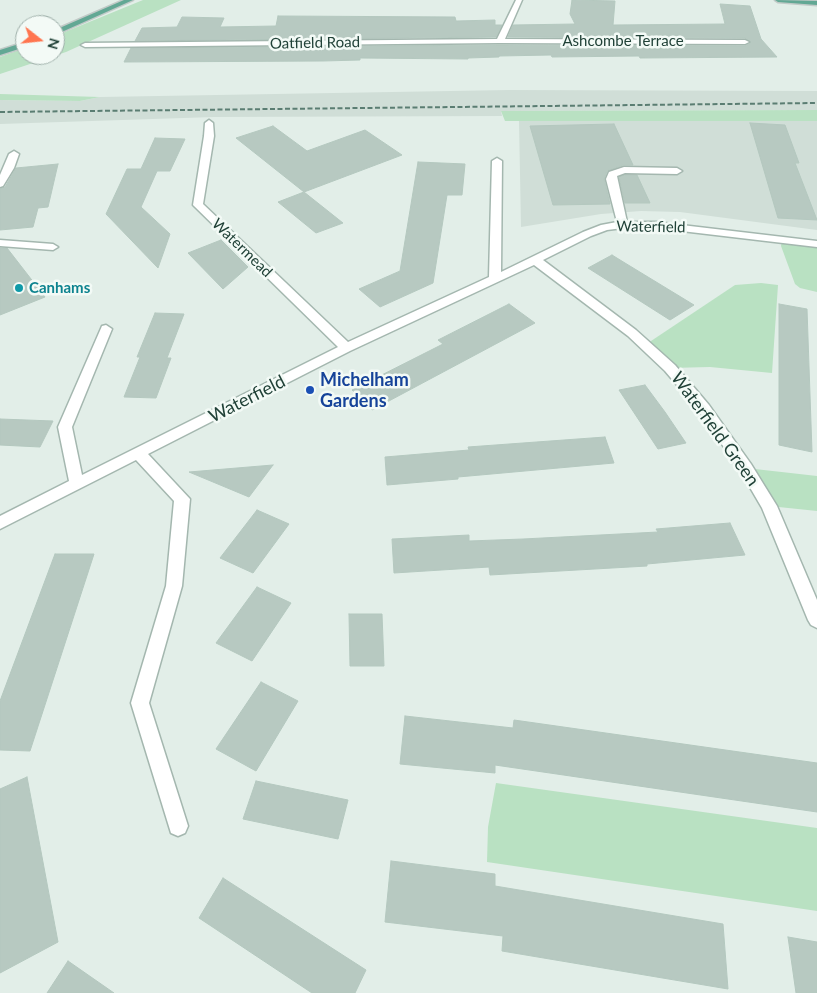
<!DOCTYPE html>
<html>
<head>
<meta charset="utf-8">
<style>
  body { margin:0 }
  #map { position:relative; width:817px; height:993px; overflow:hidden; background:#e2eee8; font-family:Lato,sans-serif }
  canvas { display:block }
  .north { position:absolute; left:15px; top:15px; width:50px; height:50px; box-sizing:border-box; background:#f3faf6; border:1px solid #9fb0aa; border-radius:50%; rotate:106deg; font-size:14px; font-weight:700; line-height:20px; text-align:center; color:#204137 }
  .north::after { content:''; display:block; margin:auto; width:18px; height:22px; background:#ff754f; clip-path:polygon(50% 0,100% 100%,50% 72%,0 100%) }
</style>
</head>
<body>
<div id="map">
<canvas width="817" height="993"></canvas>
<div class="north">N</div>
</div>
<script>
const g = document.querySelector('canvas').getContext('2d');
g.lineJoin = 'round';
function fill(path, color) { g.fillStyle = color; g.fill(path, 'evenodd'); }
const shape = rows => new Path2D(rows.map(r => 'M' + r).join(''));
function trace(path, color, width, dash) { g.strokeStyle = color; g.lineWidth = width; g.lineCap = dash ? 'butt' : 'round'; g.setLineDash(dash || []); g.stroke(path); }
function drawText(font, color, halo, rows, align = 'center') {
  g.font = font + ' Lato,sans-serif'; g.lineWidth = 5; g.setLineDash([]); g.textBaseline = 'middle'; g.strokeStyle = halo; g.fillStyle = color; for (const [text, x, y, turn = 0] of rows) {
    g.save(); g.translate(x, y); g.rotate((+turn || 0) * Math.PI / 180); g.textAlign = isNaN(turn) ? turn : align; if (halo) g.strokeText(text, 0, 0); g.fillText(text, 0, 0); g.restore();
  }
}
fill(shape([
  [509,90,817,91,817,110,501,111,502,116,214,117,0,124,0,100,80,101,100,97],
  [519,121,817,121,817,230,680,212,641,211,601,214,521,227]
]), '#d0ded7');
fill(shape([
  [143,0,181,0,66,52,0,74,0,57,25,48,25,55,55,55,55,36],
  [0,94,100,97,80,101,0,100],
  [817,110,817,121,505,121,501,111],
  [782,239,817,243,817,292,800,288,795,284,781,246],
  [761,283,778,285,772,373,710,367,670,368,645,345,735,285],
  [746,468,817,476,817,511,769,506],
  [496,783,817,828,817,911,487,862,488,827]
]), '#b9e1c2');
const building = shape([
  [572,0,615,1,613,25,725,24,720,4,750,6,761,39,777,57,640,58,639,56,552,57,551,55,499,56,499,57,468,58,468,59,360,58,360,60,323,61,124,62,131,48,500,45,745,46,751,43,745,38,508,37,513,25,575,24,570,14,572,0],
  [278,16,455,17,456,21,495,20,495,25,502,25,496,37,135,41,142,28,177,27,182,17,224,18,220,27,276,26,278,16],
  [750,123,785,125,799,163,795,163,817,220,778,218,750,123],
  [614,124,633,165,623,165,607,171,604,179,610,204,553,205,530,126,614,124],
  [273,126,307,151,365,130,402,155,304,192,236,138,273,126],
  [155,138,185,139,170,171,157,171,141,207,170,234,158,268,106,214,127,169,141,169,155,138],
  [418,162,465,164,462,195,447,195,433,283,380,307,359,289,400,271,418,162],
  [58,164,48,207,38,208,33,227,0,230,0,189,5,187,16,168,58,164],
  [625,175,637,175,650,203,625,203,619,177,625,175],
  [304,192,343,223,316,233,278,202,304,192],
  [221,240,248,267,223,289,188,253,221,240],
  [0,248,7,248,45,297,0,315,0,248],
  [612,255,625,263,694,305,670,320,588,268,612,255],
  [509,304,535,323,372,410,352,390,443,344,438,340,509,304],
  [779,304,807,309,812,452,779,445,779,304],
  [155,313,184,314,167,358,171,358,156,398,124,397,140,357,137,357,155,313],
  [645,385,665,412,686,443,658,449,619,390,645,385],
  [0,419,53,421,40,447,0,445,0,419],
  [605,437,614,463,458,477,458,479,387,485,385,457,469,450,468,447,605,437],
  [273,465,249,497,189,472,273,465],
  [257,510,289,524,253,573,220,558,257,510],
  [730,523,745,555,647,564,647,566,490,575,489,567,394,573,392,539,469,535,469,541,523,539,658,532,656,529,730,523],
  [55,554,94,554,30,751,0,750,0,701,55,554],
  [257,587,291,603,252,661,216,643,257,587],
  [349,614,382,614,384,666,350,666,349,614],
  [261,682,298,701,256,771,216,749,261,682],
  [405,716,513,728,514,720,817,763,817,812,495,765,495,773,400,764,405,716],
  [27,777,58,942,0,973,0,789,27,777],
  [256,781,348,800,338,839,243,819,256,781],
  [391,861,495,874,495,886,723,924,728,989,502,951,503,936,385,922,391,861],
  [223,878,366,970,355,993,312,993,199,918,223,878],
  [788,937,817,942,817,993,796,993,788,937],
  [68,961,114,993,47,993,68,961]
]);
fill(building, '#b7c9c1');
trace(building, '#b4c8bf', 1);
const minor = shape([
  [516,0,522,0,505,39,745,40,749,42,745,44,500,43,85,47,81,45,85,43,497,39,516,0],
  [209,120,213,123,214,136,203,204,348,342,489,277,492,161,497,158,502,161,501,272,583,232,601,225,617,222,606,179,609,172,624,167,677,168,682,171,677,174,625,173,617,176,627,222,656,222,817,241,817,247,656,228,623,228,607,230,591,236,543,260,636,330,675,365,709,405,751,464,777,506,817,600,817,628,811,625,808,620,762,508,741,472,699,411,665,371,628,336,534,265,350,351,148,454,190,499,182,586,149,703,188,826,185,833,178,836,171,833,131,703,166,586,174,501,136,460,0,529,0,516,69,481,58,427,102,326,106,325,112,329,72,427,82,475,338,347,193,205,204,136,205,123,209,120],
  [14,151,19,154,14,168,3,186,0,187,0,175,9,154,14,151],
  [0,240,53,244,58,247,53,250,0,246,0,240]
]);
const major = shape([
  [124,0,133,0,55,35,55,30,124,0],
  [775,0,817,1,817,5,778,2,775,0],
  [25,42,25,47,0,55,0,50,25,42]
]);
trace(minor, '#a4b7af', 3);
trace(major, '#c1cac7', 3);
fill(minor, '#fff');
fill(major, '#62a894');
trace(shape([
  [0,112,817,103]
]), '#5a7d72', 2, [5, 2.5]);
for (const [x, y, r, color] of [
  [19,288,5,"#0f9aa8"],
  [310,390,5,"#1a4fb4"]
]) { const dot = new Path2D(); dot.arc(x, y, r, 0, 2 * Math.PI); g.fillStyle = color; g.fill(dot); trace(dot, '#f3faf6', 2); }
drawText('15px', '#204137', '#f3faf6', [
  ["Ashcombe Terrace",623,41],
  ["Oatfield Road",315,43,-1],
  ["Waterfield",651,227,1],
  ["Watermead",242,248,44]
]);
drawText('bold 15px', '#0d838f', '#f3faf6', [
  ["Canhams",29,288]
], 'left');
drawText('bold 18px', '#164399', '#f3faf6', [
  ["Michelham",320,380],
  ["Gardens",320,401]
], 'left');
drawText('18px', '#204137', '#f3faf6', [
  ["Waterfield",247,399,-27],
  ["Waterfield Green",715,429,54]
]);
</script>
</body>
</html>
